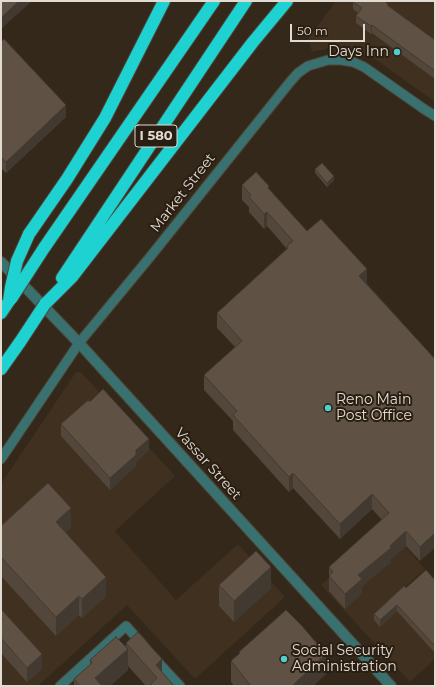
<!DOCTYPE html>
<html>
<head>
<meta charset="utf-8">
<style>
  body { margin:0 }
  #map { position:relative; width:436px; height:687px; overflow:hidden; background:#33281a; font-family:Montserrat,sans-serif }
  canvas { display:block }
  .frame { position:absolute; inset:0; border:2px solid #e2dbd2; pointer-events:none }
  .scale { position:absolute; left:290px; top:24px; width:75px; height:18px; box-sizing:border-box; border:2px solid #e2dbd2; border-top:0; padding-left:5px; font-size:12px; line-height:14px; white-space:nowrap; color:#e2dbd2; -webkit-text-stroke:3px #291e11; paint-order:stroke }
</style>
</head>
<body>
<div id="map">
<canvas width="436" height="687"></canvas>
<div class="frame"></div>
<div class="scale">50 m</div>
</div>
<script>
const g = document.querySelector('canvas').getContext('2d');
g.lineJoin = 'round';
function fill(path, color) { g.fillStyle = color; g.fill(path, 'evenodd'); }
const shape = rows => new Path2D(rows.map(r => 'M' + r).join(''));
function trace(path, color, width, dash) { g.strokeStyle = color; g.lineWidth = width; g.lineCap = dash ? 'butt' : 'round'; g.setLineDash(dash || []); g.stroke(path); }
function drawText(font, color, halo, rows, align = 'center') {
  g.font = font + ' Montserrat,sans-serif'; g.lineWidth = 4; g.setLineDash([]); g.textBaseline = 'middle'; g.strokeStyle = halo; g.fillStyle = color; for (const [text, x, y, turn = 0] of rows) {
    g.save(); g.translate(x, y); g.rotate((+turn || 0) * Math.PI / 180); g.textAlign = isNaN(turn) ? turn : align; if (halo) g.strokeText(text, 0, 0); g.fillText(text, 0, 0); g.restore();
  }
}
fill(shape([
  [336,1,435,1,435,102,375,59,366,54,349,49,339,48,330,48,312,52,308,39],
  [76,372,81,372,175,476,115,531,176,600,238,544,285,597,195,679,127,605,38,686,1,686,1,484],
  [386,525,425,569,407,585,408,589,435,619,435,659,410,682,321,585]
]), '#40301f');
const minor = shape([
  [1,459,79,343,150,257,290,82,298,73,308,66,328,60,341,60,353,62,364,67,424,109,435,116],
  [154,658,180,686],
  [60,686,126,626,143,645]
]);
const tertiary = shape([
  [1,262,79,343,391,686]
]);
const motorway = shape([
  [29,234,67,179,105,118,164,1],
  [44,248,214,1],
  [62,278,246,1],
  [45,304,72,277,253,42,287,1],
  [1,313,9,301],
  [1,369,20,342]
]);
trace(minor, '#4f4537', 11);
trace(tertiary, '#4f4537', 12);
trace(motorway, '#4f4537', 14);
trace(minor, '#397170', 9);
trace(tertiary, '#397170', 10);
trace(motorway, '#1fd2d2', 12);
const motorwayBridge = shape([
  [11,299,44,248],
  [9,301,11,287,17,261,29,234],
  [20,342,45,304]
]);
trace(motorwayBridge, '#4f4537', 14, []);
trace(motorwayBridge, '#1fd2d2', 12);
fill(shape([
  [353,2,388,6,435,40,435,79,372,33,371,34,356,23,356,16,358,13,353,9],
  [1,42,66,117,6,173,1,168],
  [315,169,334,180,327,187,315,173],
  [242,185,269,190,307,231,367,284,435,359,420,561,406,546,391,559,391,562,362,586,362,593,345,609,329,591,329,567,382,520,372,509,340,539,293,488,289,492,233,430,233,421,204,390,204,375,235,347,217,328,217,313,287,249,267,226,264,229,249,212,249,207,242,200],
  [91,401,149,450,136,462,136,466,110,490,61,436,61,424],
  [1,526,71,527,66,532,106,596,82,618,79,615,56,636,1,576],
  [435,580,435,651,434,652,397,611,380,627,374,620,374,614,406,588],
  [219,585,271,588,234,622,219,606],
  [1,609,42,669,27,682,1,653],
  [126,643,162,673,174,686,146,686,128,666,128,670,110,686,74,686,74,679,90,665,90,660,126,648],
  [239,652,326,674,313,686,234,686,231,682,231,661,239,654]
]), '#52473a');
fill(shape([
  [19,1,32,1,1,29,1,18],
  [372,25,372,33,371,34,371,26],
  [66,105,66,117,6,173,6,162],
  [334,176,334,180,327,187,327,183],
  [267,212,267,226,264,229,264,214],
  [367,269,367,284,359,276],
  [149,439,149,450,136,462,136,466,110,490,110,478,136,450],
  [293,473,293,488,289,492,289,477],
  [372,494,372,509,340,539,340,524],
  [71,508,71,527,56,541,56,522],
  [406,531,406,546,391,559,391,562,362,586,362,593,345,609,345,594,358,575],
  [435,533,435,548,420,561,420,547],
  [271,567,271,588,234,622,234,601],
  [106,577,106,596,82,618,82,599],
  [79,596,79,615,56,636,56,617],
  [397,605,397,611,380,627,380,620],
  [128,649,128,670,110,686,95,686,95,678],
  [42,654,42,669,27,682,27,668],
  [326,654,326,674,313,686,292,686],
  [162,659,162,680,157,678,156,665]
]), '#423930');
const building = shape([
  [1,1,19,1,1,18,1,1],
  [354,1,384,1,388,4,387,5,435,40,435,71,372,25,371,26,356,16,362,8,353,2,354,1],
  [4,39,66,105,6,162,1,157,1,42,4,39],
  [322,163,334,176,327,183,315,169,322,163],
  [256,172,269,186,268,188,307,231,321,219,367,269,359,276,435,359,435,533,420,547,406,531,390,546,391,548,358,575,362,579,345,594,329,576,333,572,329,567,389,513,372,494,340,524,293,473,289,477,233,415,237,411,204,375,242,341,217,313,288,248,287,246,293,241,267,212,264,214,249,197,251,195,242,185,256,172],
  [103,389,149,439,136,450,136,455,110,478,61,424,87,401,91,401,103,389],
  [48,483,71,508,56,522,106,577,82,599,79,596,56,617,1,557,1,526,48,483],
  [256,551,271,567,234,601,219,585,256,551],
  [426,570,435,580,435,645,434,645,397,605,380,620,374,614,404,586,406,588,426,570],
  [1,609,42,654,27,668,1,638,1,609],
  [286,610,302,626,326,654,292,686,251,686,231,661,240,653,239,652,286,610],
  [138,632,162,659,156,665,174,686,152,686,151,684,157,678,126,643,138,632],
  [116,637,128,649,95,678,102,686,80,686,74,679,92,663,90,660,116,637]
]);
fill(building, '#5f5244');
trace(building, '#423930', 1);
for (const [x, y, r, color] of [
  [397,52,4,"#52cdcc"],
  [328,408,4,"#52cdcc"],
  [284,659,4,"#52cdcc"]
]) { const dot = new Path2D(); dot.arc(x, y, r, 0, 2 * Math.PI); g.fillStyle = color; g.fill(dot); trace(dot, '#291e11', 1.5); }
for (const [x, y, w] of [
  [156,136,42]
]) { const box = new Path2D(); box.roundRect(x - w / 2, y - 11, w, 22, 3); g.fillStyle = '#291e11'; g.fill(box); trace(box, '#e2dbd2', 1); }
drawText('bold 13px', '#e2dbd2', null, [
  ["I 580",156,136]
]);
drawText('14px', '#e2dbd2', '#291e11', [
  ["Days Inn",389,52,"right"],
  ["Reno Main",336,400],
  ["Post Office",336,416],
  ["Social Security",292,651],
  ["Administration",292,667]
], 'left');
drawText('14px', '#e2dbd2', '#291e11', [
  ["Market Street",183,193,-52],
  ["Vassar Street",208,464,48]
]);
</script>
</body>
</html>
